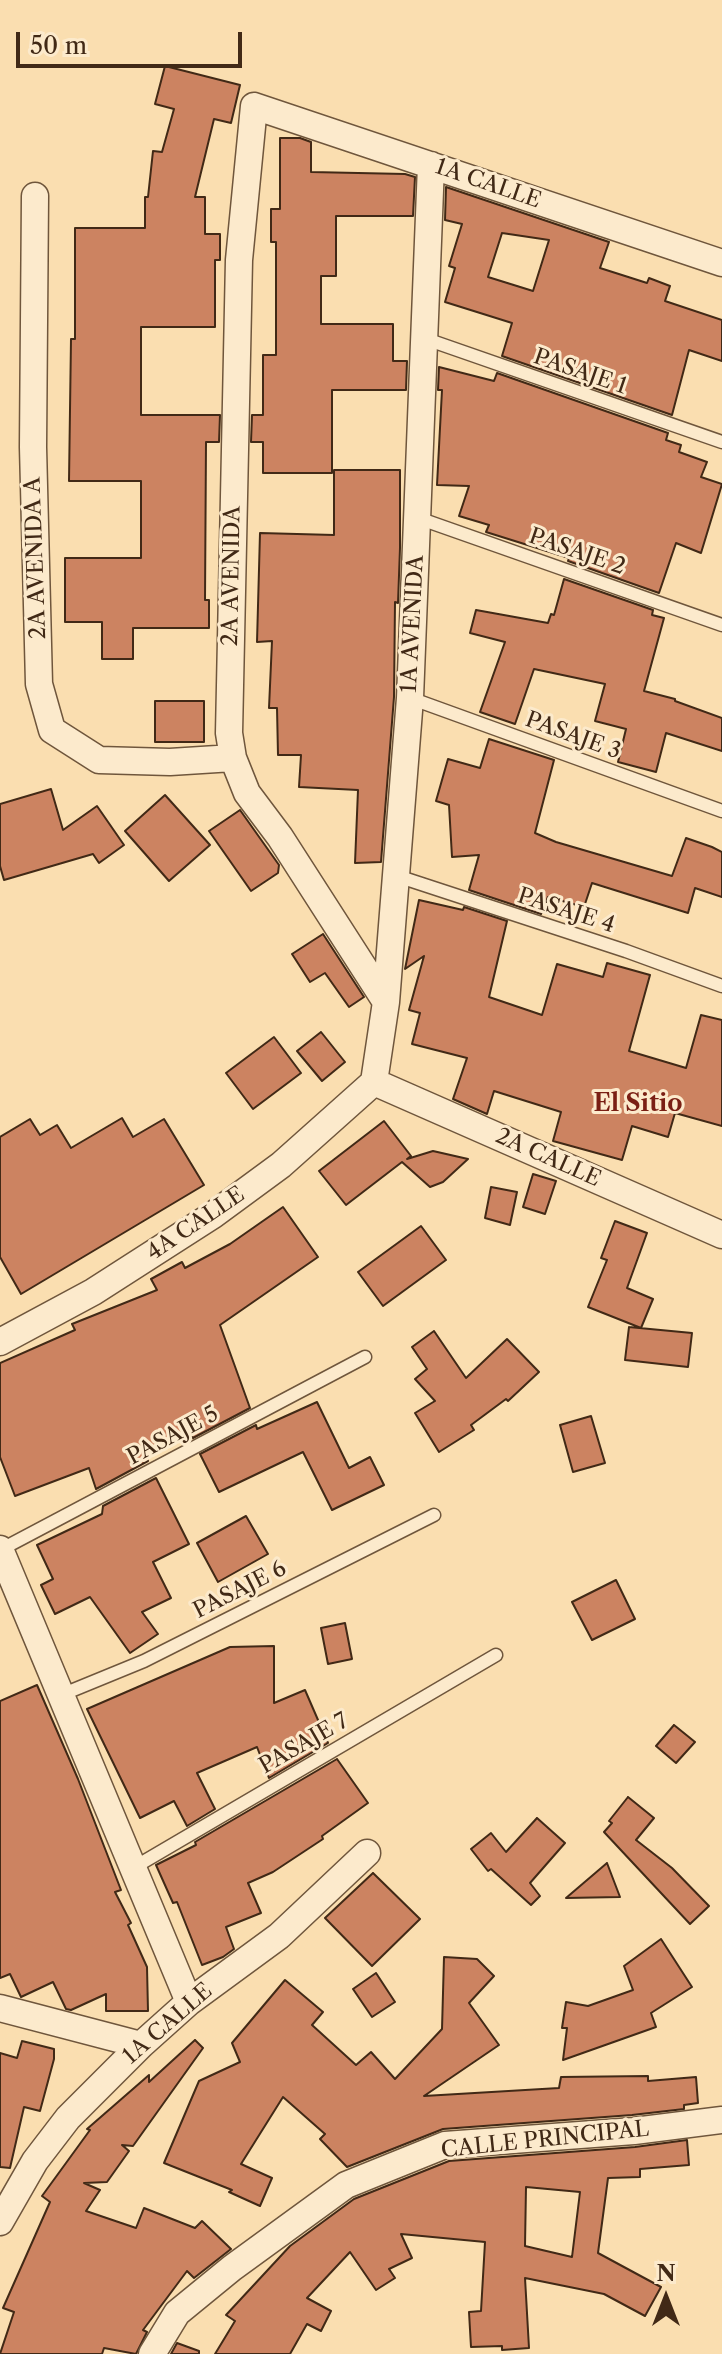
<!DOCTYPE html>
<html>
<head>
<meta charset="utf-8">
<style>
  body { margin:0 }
  #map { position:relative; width:722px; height:2354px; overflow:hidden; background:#fadeb0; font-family:"Libre Caslon Text",serif }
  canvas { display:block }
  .north { position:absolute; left:626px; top:2258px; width:80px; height:80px; -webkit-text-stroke:6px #fceacc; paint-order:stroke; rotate:0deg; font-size:22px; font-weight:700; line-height:32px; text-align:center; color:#412916 }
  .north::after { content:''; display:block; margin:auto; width:28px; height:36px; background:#412916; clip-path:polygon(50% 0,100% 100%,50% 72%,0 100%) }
  .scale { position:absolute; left:16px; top:32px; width:226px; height:36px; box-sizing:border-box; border:4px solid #412916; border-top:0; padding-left:10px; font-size:24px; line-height:28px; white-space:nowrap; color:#412916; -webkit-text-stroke:6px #fceacc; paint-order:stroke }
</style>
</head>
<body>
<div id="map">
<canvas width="722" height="2354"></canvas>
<div class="north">N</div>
<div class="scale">50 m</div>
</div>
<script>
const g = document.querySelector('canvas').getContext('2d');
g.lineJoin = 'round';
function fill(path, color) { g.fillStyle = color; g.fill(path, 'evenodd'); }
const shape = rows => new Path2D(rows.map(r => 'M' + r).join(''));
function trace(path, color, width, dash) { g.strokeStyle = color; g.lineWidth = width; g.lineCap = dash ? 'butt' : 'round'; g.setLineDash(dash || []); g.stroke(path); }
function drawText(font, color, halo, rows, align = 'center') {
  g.font = font + ' "Libre Caslon Text",serif'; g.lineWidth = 6; g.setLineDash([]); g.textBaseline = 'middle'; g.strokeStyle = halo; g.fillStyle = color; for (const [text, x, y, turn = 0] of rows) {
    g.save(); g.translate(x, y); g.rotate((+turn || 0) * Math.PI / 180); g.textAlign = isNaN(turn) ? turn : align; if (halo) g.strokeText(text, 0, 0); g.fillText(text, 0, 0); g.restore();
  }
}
const building = shape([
  [165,66,240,85,231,123,214,119,195,197,205,197,205,234,220,234,220,260,215,260,215,327,141,327,141,415,220,415,219,442,206,442,205,600,209,600,209,628,133,628,133,659,102,659,102,622,65,622,65,558,141,558,141,481,69,481,71,339,75,339,75,228,145,228,145,197,148,197,153,151,162,152,174,109,155,104,165,66],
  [280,138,300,138,311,142,311,172,405,174,415,177,413,216,336,216,336,276,321,276,321,324,393,324,393,361,407,361,406,390,332,390,332,473,263,473,263,442,251,442,252,415,263,415,263,355,276,355,276,242,271,242,271,209,280,209,280,138],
  [446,187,609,242,600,268,647,283,649,278,670,286,665,301,722,320,722,361,689,350,672,415,502,356,512,323,445,302,455,268,449,266,462,224,445,220,446,187],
  [502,233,549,240,533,291,488,277,502,233],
  [439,367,494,381,497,373,668,433,666,440,681,445,679,452,707,462,701,477,722,484,701,553,676,543,659,593,568,561,569,558,486,532,489,525,459,516,469,486,437,485,442,390,438,390,439,367],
  [334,470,400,470,400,548,398,603,395,602,394,697,381,862,355,863,358,790,299,787,301,755,278,755,277,708,269,708,272,641,257,642,260,533,334,535,334,470],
  [564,579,653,610,652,615,664,618,644,691,675,699,675,701,722,718,722,751,666,733,656,772,618,762,626,729,595,721,605,684,534,669,515,724,480,712,505,642,470,633,476,610,548,623,551,614,554,615,564,579],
  [155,701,204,701,204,742,155,742,155,701],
  [489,739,554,760,535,833,556,842,672,876,686,838,712,847,722,852,722,897,695,888,688,913,592,883,584,907,548,897,541,914,469,890,479,855,452,857,449,805,436,801,448,759,480,768,489,739],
  [51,789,63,830,97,806,124,845,99,863,93,854,4,880,0,866,0,804,51,789],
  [165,795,210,845,169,881,125,831,165,795],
  [240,810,279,865,278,873,251,891,209,831,240,810],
  [419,900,463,910,464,907,507,921,489,997,542,1015,557,964,603,977,607,963,650,975,629,1051,686,1068,701,1015,722,1020,722,1126,675,1113,668,1137,632,1126,622,1160,553,1141,561,1112,494,1091,487,1114,453,1099,467,1058,412,1044,420,1013,409,1010,424,956,405,969,419,900],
  [323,934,364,997,349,1007,325,973,310,982,292,954,323,934],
  [321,1032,345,1062,322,1081,297,1051,321,1032],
  [274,1037,301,1073,253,1109,226,1073,274,1037],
  [122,1118,133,1137,164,1119,204,1185,21,1294,0,1257,0,1137,30,1119,40,1135,57,1125,71,1148,122,1118],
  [384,1121,411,1156,407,1159,433,1151,468,1159,443,1182,430,1187,402,1162,346,1205,319,1171,384,1121],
  [533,1174,556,1181,545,1214,523,1207,533,1174],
  [491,1187,517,1192,510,1225,485,1218,491,1187],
  [283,1207,318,1257,220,1325,250,1408,193,1438,190,1433,144,1452,148,1461,96,1489,89,1468,15,1496,0,1457,0,1363,75,1330,72,1324,157,1290,151,1279,182,1262,185,1268,230,1244,283,1207],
  [615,1221,647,1233,627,1288,653,1299,641,1328,588,1307,607,1260,601,1258,615,1221],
  [421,1226,446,1260,383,1306,358,1272,421,1226],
  [629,1327,692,1333,688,1367,625,1360,629,1327],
  [434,1331,466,1378,507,1339,539,1372,508,1401,506,1399,471,1425,474,1430,439,1452,415,1413,435,1401,415,1379,427,1369,412,1347,434,1331],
  [317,1402,349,1468,370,1457,384,1485,332,1510,303,1452,219,1492,200,1454,256,1425,257,1429,317,1402],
  [591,1416,605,1463,573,1472,560,1425,591,1416],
  [156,1478,189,1544,153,1562,171,1598,142,1612,158,1634,130,1653,90,1597,55,1614,41,1585,53,1579,37,1545,102,1514,103,1506,156,1478],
  [246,1516,268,1554,218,1582,197,1543,246,1516],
  [616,1580,635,1619,592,1640,572,1602,616,1580],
  [345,1623,352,1659,328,1664,321,1628,345,1623],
  [274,1646,274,1703,305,1690,328,1743,269,1778,257,1747,197,1773,215,1809,187,1826,174,1801,140,1818,87,1709,230,1647,274,1646],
  [37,1685,78,1779,121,1890,115,1892,131,1923,128,1925,147,1967,148,2011,106,2011,106,1994,71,2010,66,2009,53,1982,21,1997,10,1974,0,1978,0,1701,37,1685],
  [674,1725,695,1742,676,1763,656,1746,674,1725],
  [337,1759,368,1803,322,1836,323,1839,273,1872,248,1883,261,1913,226,1927,234,1949,223,1957,202,1965,177,1902,173,1903,156,1865,196,1845,195,1842,337,1759],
  [628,1797,654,1818,636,1840,672,1868,709,1906,690,1924,604,1832,612,1823,609,1821,628,1797],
  [537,1818,565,1843,530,1883,540,1896,531,1905,491,1869,488,1871,471,1849,491,1833,506,1852,537,1818],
  [607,1863,620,1897,566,1898,607,1863],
  [373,1873,420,1919,372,1966,325,1918,373,1873],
  [661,1939,692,1987,651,2013,656,2027,563,2060,567,2028,562,2028,566,2002,588,2006,633,1990,624,1966,661,1939],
  [444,1957,477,1959,494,1976,469,2003,499,2045,424,2096,559,2088,561,2077,648,2076,648,2081,696,2077,698,2103,684,2105,684,2109,632,2115,443,2129,347,2167,320,2139,325,2134,283,2097,241,2164,272,2178,260,2206,229,2192,232,2190,164,2163,199,2081,240,2062,232,2043,285,1980,323,2012,312,2025,356,2065,371,2052,395,2079,442,2029,444,1957],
  [376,1973,395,2002,372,2017,353,1989,376,1973],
  [195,2040,203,2048,133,2146,122,2145,129,2151,107,2182,84,2183,100,2190,86,2211,136,2228,144,2208,195,2228,202,2221,231,2249,194,2278,187,2271,143,2330,147,2332,136,2354,104,2348,102,2354,0,2354,14,2312,3,2308,50,2202,42,2196,90,2130,87,2129,149,2075,149,2082,195,2040],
  [22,2041,54,2049,54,2059,40,2111,24,2107,10,2168,0,2167,0,2053,17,2058,22,2041],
  [687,2140,689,2165,640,2169,640,2177,608,2178,598,2253,661,2287,645,2316,604,2294,525,2278,529,2348,502,2350,502,2346,471,2347,469,2312,481,2311,485,2242,401,2234,412,2258,389,2269,395,2278,376,2290,350,2252,307,2298,331,2311,321,2331,307,2324,290,2354,215,2354,235,2321,226,2315,290,2246,354,2199,449,2161,635,2147,687,2140],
  [526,2187,580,2192,572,2257,525,2246,526,2187],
  [177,2343,199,2351,199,2354,171,2354,177,2343]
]);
fill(building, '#cc8361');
trace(building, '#412916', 2);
const lane = shape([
  [426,339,722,442],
  [418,518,722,625],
  [410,698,722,811],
  [397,876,626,951,722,986],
  [0,1550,365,1357],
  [61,1695,144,1661,434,1515],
  [133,1868,496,1655]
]);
const street = shape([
  [35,196,33,447,39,684,52,730,99,760,170,762,233,758],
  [386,1002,280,837,247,793,233,758,229,733,239,260,254,106,722,263],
  [374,1082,386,1002,410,698,431,165],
  [374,1082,722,1235],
  [0,1342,93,1292,213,1215,281,1165,374,1082],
  [0,1549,189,2002],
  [0,2008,141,2045],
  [0,2222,35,2161,68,2118,141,2045,189,2002,279,1936,367,1853],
  [152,2354,177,2313,232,2268,346,2185,445,2145,634,2131,722,2120]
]);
trace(lane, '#6f563c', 15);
trace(street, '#6f563c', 29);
trace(lane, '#fceacc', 12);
trace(street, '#fceacc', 26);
drawText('22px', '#412916', '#fceacc', [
  ["1A CALLE",488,184,19],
  ["PASAJE 1",580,372,19],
  ["PASAJE 2",577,552,19],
  ["2A AVENIDA A",36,558,-92],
  ["2A AVENIDA",232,576,-89],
  ["1A AVENIDA",413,624,-87],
  ["PASAJE 3",573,736,20],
  ["PASAJE 4",566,911,18],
  ["2A CALLE",548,1158,24],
  ["4A CALLE",196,1224,-34],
  ["PASAJE 5",173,1436,-28],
  ["PASAJE 6",240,1590,-27],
  ["PASAJE 7",304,1744,-30],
  ["1A CALLE",168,2024,-41],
  ["CALLE PRINCIPAL",545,2140,-6]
]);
drawText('bold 24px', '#7a1f14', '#fceacc', [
  ["El Sitio",638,1104]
]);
</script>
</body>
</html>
